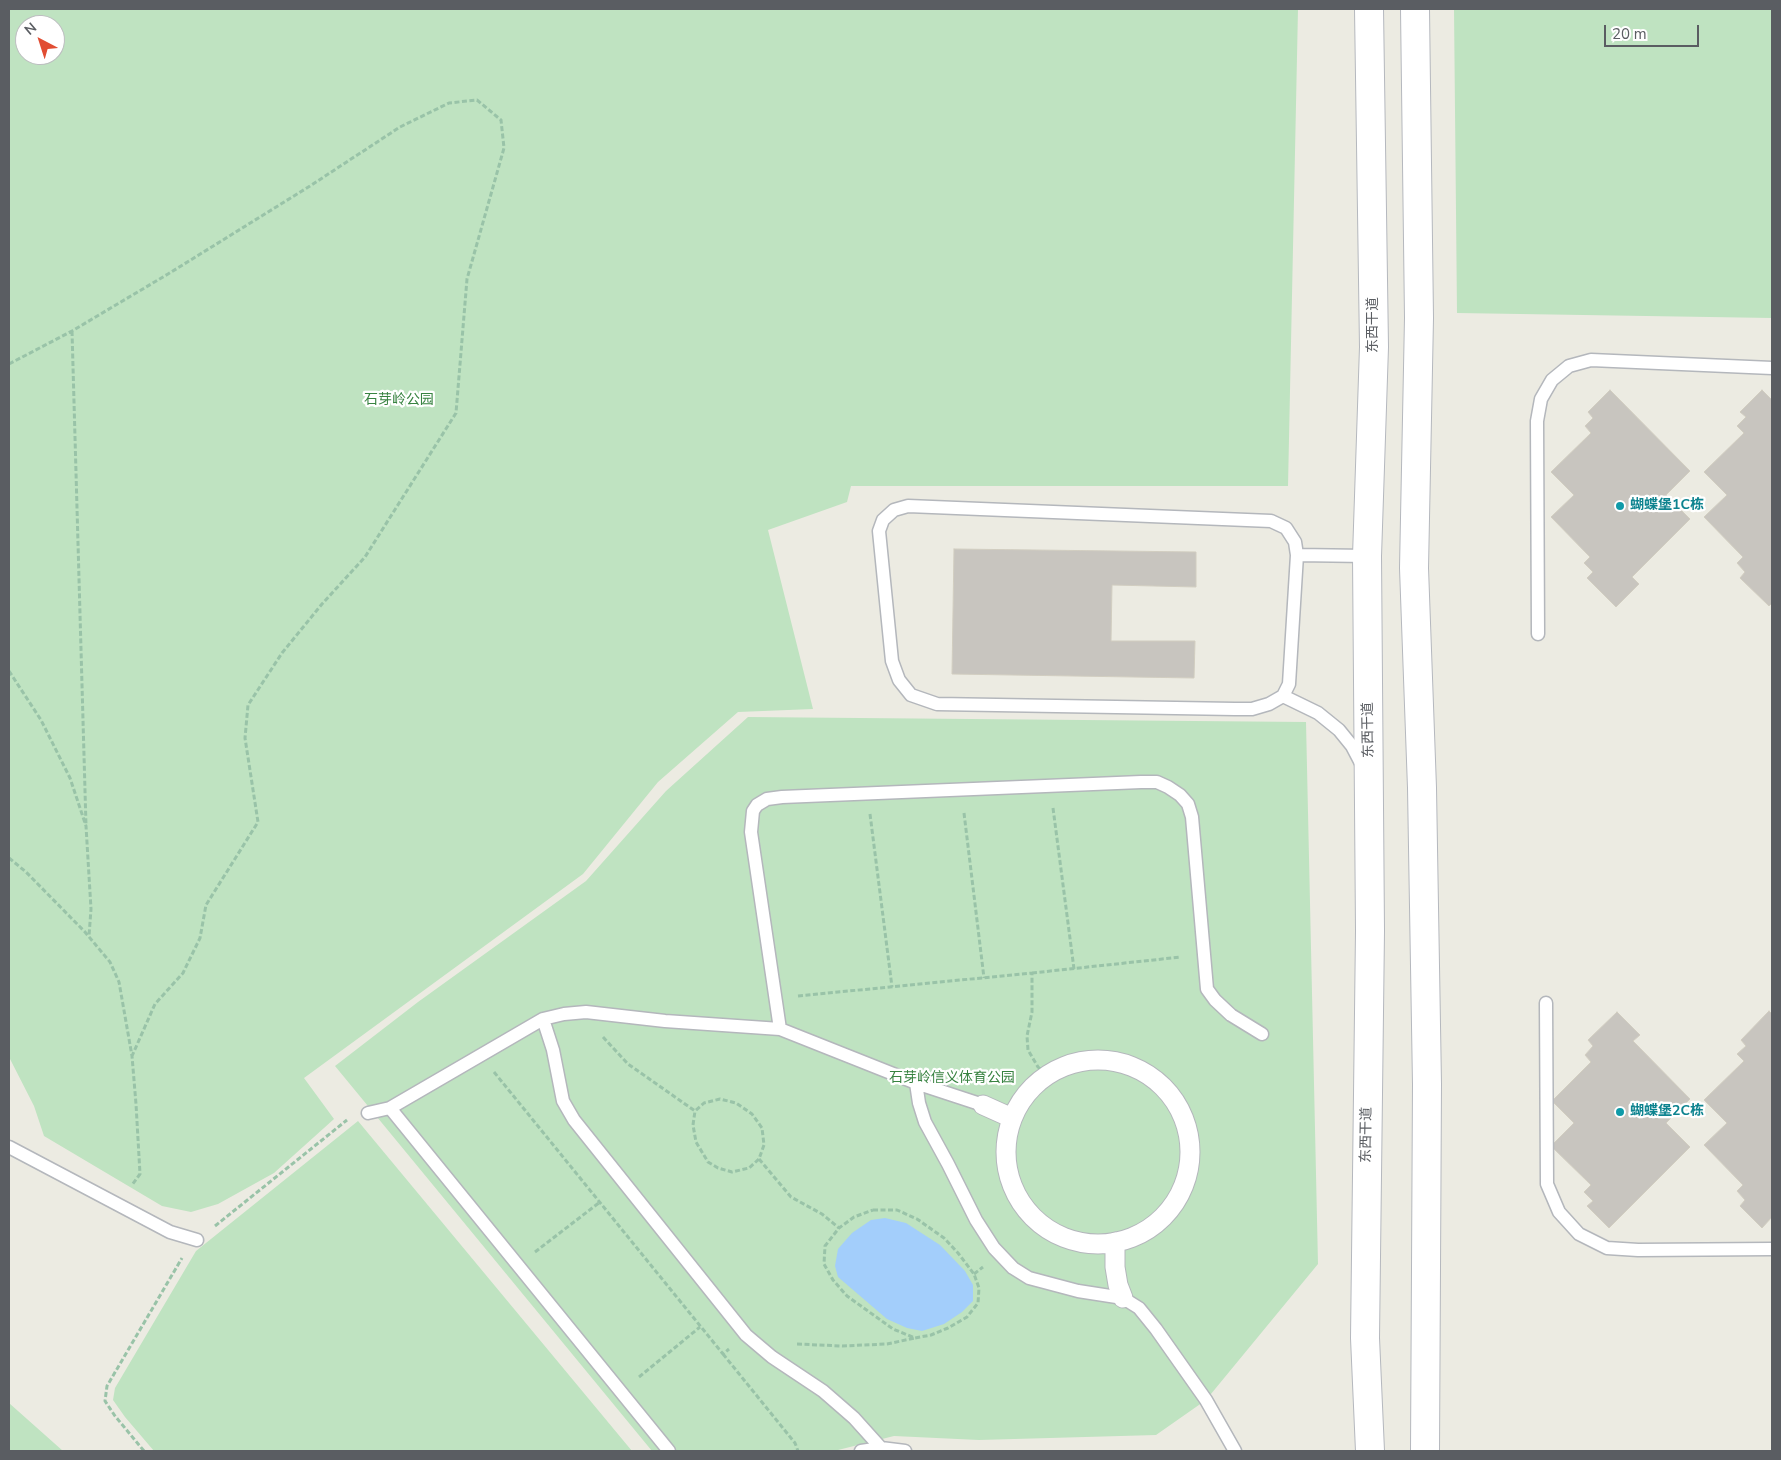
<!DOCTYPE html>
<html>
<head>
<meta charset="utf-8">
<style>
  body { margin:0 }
  #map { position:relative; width:1781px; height:1460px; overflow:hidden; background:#ecebe2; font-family:"Nunito Sans",sans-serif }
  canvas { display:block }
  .frame { position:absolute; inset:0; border:10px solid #5a5d62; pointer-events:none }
  .north { position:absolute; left:15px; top:15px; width:50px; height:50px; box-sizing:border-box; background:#fff; border:1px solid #bdbec0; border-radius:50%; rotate:320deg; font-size:14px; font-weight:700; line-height:20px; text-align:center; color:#5a5d62 }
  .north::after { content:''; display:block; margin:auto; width:18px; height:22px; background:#e14d33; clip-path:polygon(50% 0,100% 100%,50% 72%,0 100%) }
  .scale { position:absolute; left:1604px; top:25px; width:95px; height:22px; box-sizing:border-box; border:2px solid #5a5d62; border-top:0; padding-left:6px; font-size:15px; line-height:18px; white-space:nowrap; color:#5a5d62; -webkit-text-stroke:4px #fff; paint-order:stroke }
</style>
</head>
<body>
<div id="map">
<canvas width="1781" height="1460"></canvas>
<div class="frame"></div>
<div class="north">N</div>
<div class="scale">20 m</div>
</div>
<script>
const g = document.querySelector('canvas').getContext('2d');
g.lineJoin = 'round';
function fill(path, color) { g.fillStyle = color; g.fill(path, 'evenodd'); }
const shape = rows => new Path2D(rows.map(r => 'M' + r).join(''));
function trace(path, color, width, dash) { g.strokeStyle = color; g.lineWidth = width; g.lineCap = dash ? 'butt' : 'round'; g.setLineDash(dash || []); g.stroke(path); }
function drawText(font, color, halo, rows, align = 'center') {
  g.font = font + ' "Nunito Sans","Noto Sans SC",sans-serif'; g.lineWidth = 4.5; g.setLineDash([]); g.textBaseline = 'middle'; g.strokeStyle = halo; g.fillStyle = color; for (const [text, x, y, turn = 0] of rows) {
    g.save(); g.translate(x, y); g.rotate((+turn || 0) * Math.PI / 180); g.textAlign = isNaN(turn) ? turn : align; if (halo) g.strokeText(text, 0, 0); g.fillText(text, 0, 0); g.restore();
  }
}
fill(shape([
  [9,9,1298,9,1288,486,851,486,847,502,768,530,813,709,738,712,658,782,583,874,304,1078,334,1119,274,1173,218,1204,191,1212,162,1206,44,1136,34,1106,9,1057],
  [25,25,55,25,55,55,25,55],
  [1454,9,1772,9,1772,318,1457,313],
  [748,717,1306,722,1318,1264,1206,1400,1156,1435,979,1440,894,1436,834,1451,652,1451,335,1066,418,1002,586,881,666,791],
  [358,1121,632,1451,154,1451,125,1417,113,1400,115,1388,196,1251],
  [9,1403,63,1451,9,1451]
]), '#bfe3c1');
fill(shape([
  [885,1218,906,1223,940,1245,965,1271,973,1285,973,1301,962,1312,944,1324,922,1331,907,1328,887,1319,838,1277,835,1266,838,1249,852,1233,871,1220]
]), '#a3cefb');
const building = shape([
  [1610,390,1690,471,1666,495,1690,519,1632,577,1639,584,1616,607,1587,578,1593,572,1584,563,1590,557,1551,517,1574,495,1551,472,1591,433,1585,426,1593,418,1588,412,1610,390],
  [1762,390,1772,400,1772,603,1769,606,1740,578,1745,572,1737,563,1743,557,1704,517,1727,495,1704,472,1744,433,1737,426,1746,417,1740,412,1762,390],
  [954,549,1196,552,1196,587,1112,585,1111,641,1195,641,1194,678,952,674,954,549],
  [1769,1011,1772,1014,1772,1217,1762,1228,1740,1206,1745,1200,1737,1191,1743,1185,1704,1145,1727,1123,1704,1100,1744,1061,1737,1054,1746,1046,1741,1040,1769,1011],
  [1617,1012,1640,1035,1633,1041,1690,1099,1666,1123,1690,1147,1609,1228,1587,1206,1593,1201,1584,1192,1591,1185,1551,1146,1574,1123,1552,1101,1591,1062,1585,1055,1593,1046,1588,1040,1617,1012]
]);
fill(building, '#c8c5bf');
trace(building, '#d1cdc0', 1);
const service = shape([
  [1297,555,1289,684,1283,696,1269,704,1252,709,1235,709,937,704,911,695,899,680,892,661,879,531,883,520,894,510,908,506,1271,521,1286,528,1295,542,1297,555,1367,556],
  [1538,634,1537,421,1541,399,1552,380,1569,366,1591,360,1772,368],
  [1283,696,1318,713,1339,730,1352,746,1363,767],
  [1546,1003,1547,1184,1559,1212,1579,1234,1607,1248,1638,1250,1772,1249],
  [543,1019,553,1050,563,1101,574,1120,746,1335,772,1357,823,1391,854,1418,881,1448],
  [780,1029,751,832,753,811,757,805,767,799,782,797,1141,782,1157,782,1168,787,1180,795,1188,804,1192,817,1207,989,1215,1000,1231,1015,1262,1034],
  [916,1083,919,1103,925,1122,948,1164,976,1220,994,1248,1013,1268,1029,1278,1078,1291,1123,1298,1139,1308,1156,1329,1206,1400,1235,1451],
  [390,1108,669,1451],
  [368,1113,390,1108,543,1019,564,1014,586,1012,665,1021,780,1029,916,1083,983,1105],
  [9,1147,170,1232,197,1240],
  [861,1451,881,1448,905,1451]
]);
const pedestrian = shape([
  '1006 1152a92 92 0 1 1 184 0a92 92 0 1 1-184 0Z',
  [983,1105,1012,1118],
  [1115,1242,1115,1267,1118,1285,1123,1298]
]);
const secondary = shape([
  [1369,9,1374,347,1367,556,1370,931,1365,1338,1370,1451],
  [1415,9,1419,318,1414,568,1422,788,1427,1084,1425,1451]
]);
trace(service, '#b4b7bc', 15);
trace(pedestrian, '#b4b7bc', 21);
trace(secondary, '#b5b8be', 30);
trace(shape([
  [72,331,86,826],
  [9,364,72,331,168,274,310,186,400,127,449,103,477,100,501,120,504,148,467,279,456,413,365,557,322,604,282,653,248,705,245,738,258,822,206,905,200,938,183,973,155,1004,132,1056],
  [9,671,41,720,70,778,86,826,91,909,89,936],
  [1053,808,1074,969],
  [964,813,984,978],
  [870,814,892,987],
  [9,858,26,872,85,932,110,962,119,982,132,1056,136,1104,140,1174,132,1185],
  [1032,973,1181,957],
  [798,996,1032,973,1032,1012,1027,1036,1028,1050,1038,1067,1047,1075],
  [603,1037,628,1064,695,1111,704,1103,720,1099,736,1103,752,1114,762,1128,764,1145,759,1159,749,1168,732,1172,718,1168,708,1162,696,1142,693,1125,695,1111],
  [494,1072,723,1354,729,1349],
  [759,1159,791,1197,822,1214,839,1228],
  [873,1210,897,1210,917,1219,944,1238,958,1253,974,1274,979,1288,978,1303,967,1317,948,1328,931,1335,915,1338,893,1329,847,1296,833,1280,824,1264,825,1246,839,1228,854,1217,873,1210],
  [215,1226,347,1120],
  [535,1252,600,1202],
  [974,1274,983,1267],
  [797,1344,842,1346,887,1344,915,1338],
  [723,1354,795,1443,798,1451],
  [639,1377,700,1327],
  [144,1451,115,1416,105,1401,107,1386,182,1258]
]), '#99c3a8', 3, [5, 2.5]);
trace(service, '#fff', 12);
trace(pedestrian, '#fff', 19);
trace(secondary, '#fff', 28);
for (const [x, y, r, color] of [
  [1620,506,5,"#0f9aa8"],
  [1620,1112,5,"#0f9aa8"]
]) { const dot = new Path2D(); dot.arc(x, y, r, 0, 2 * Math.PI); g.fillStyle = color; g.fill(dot); trace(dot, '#fff', 2); }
drawText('14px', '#5a5d62', '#fff', [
  ["东西干道",1374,325,-90],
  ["东西干道",1369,730,-91],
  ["东西干道",1367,1135,-89]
]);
drawText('14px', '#388341', '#fff', [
  ["石芽岭公园",399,401],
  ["石芽岭信义体育公园",952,1079]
]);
drawText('bold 14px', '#0d838f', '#fff', [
  ["蝴蝶堡1C栋",1630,506],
  ["蝴蝶堡2C栋",1630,1112]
], 'left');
</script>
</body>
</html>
